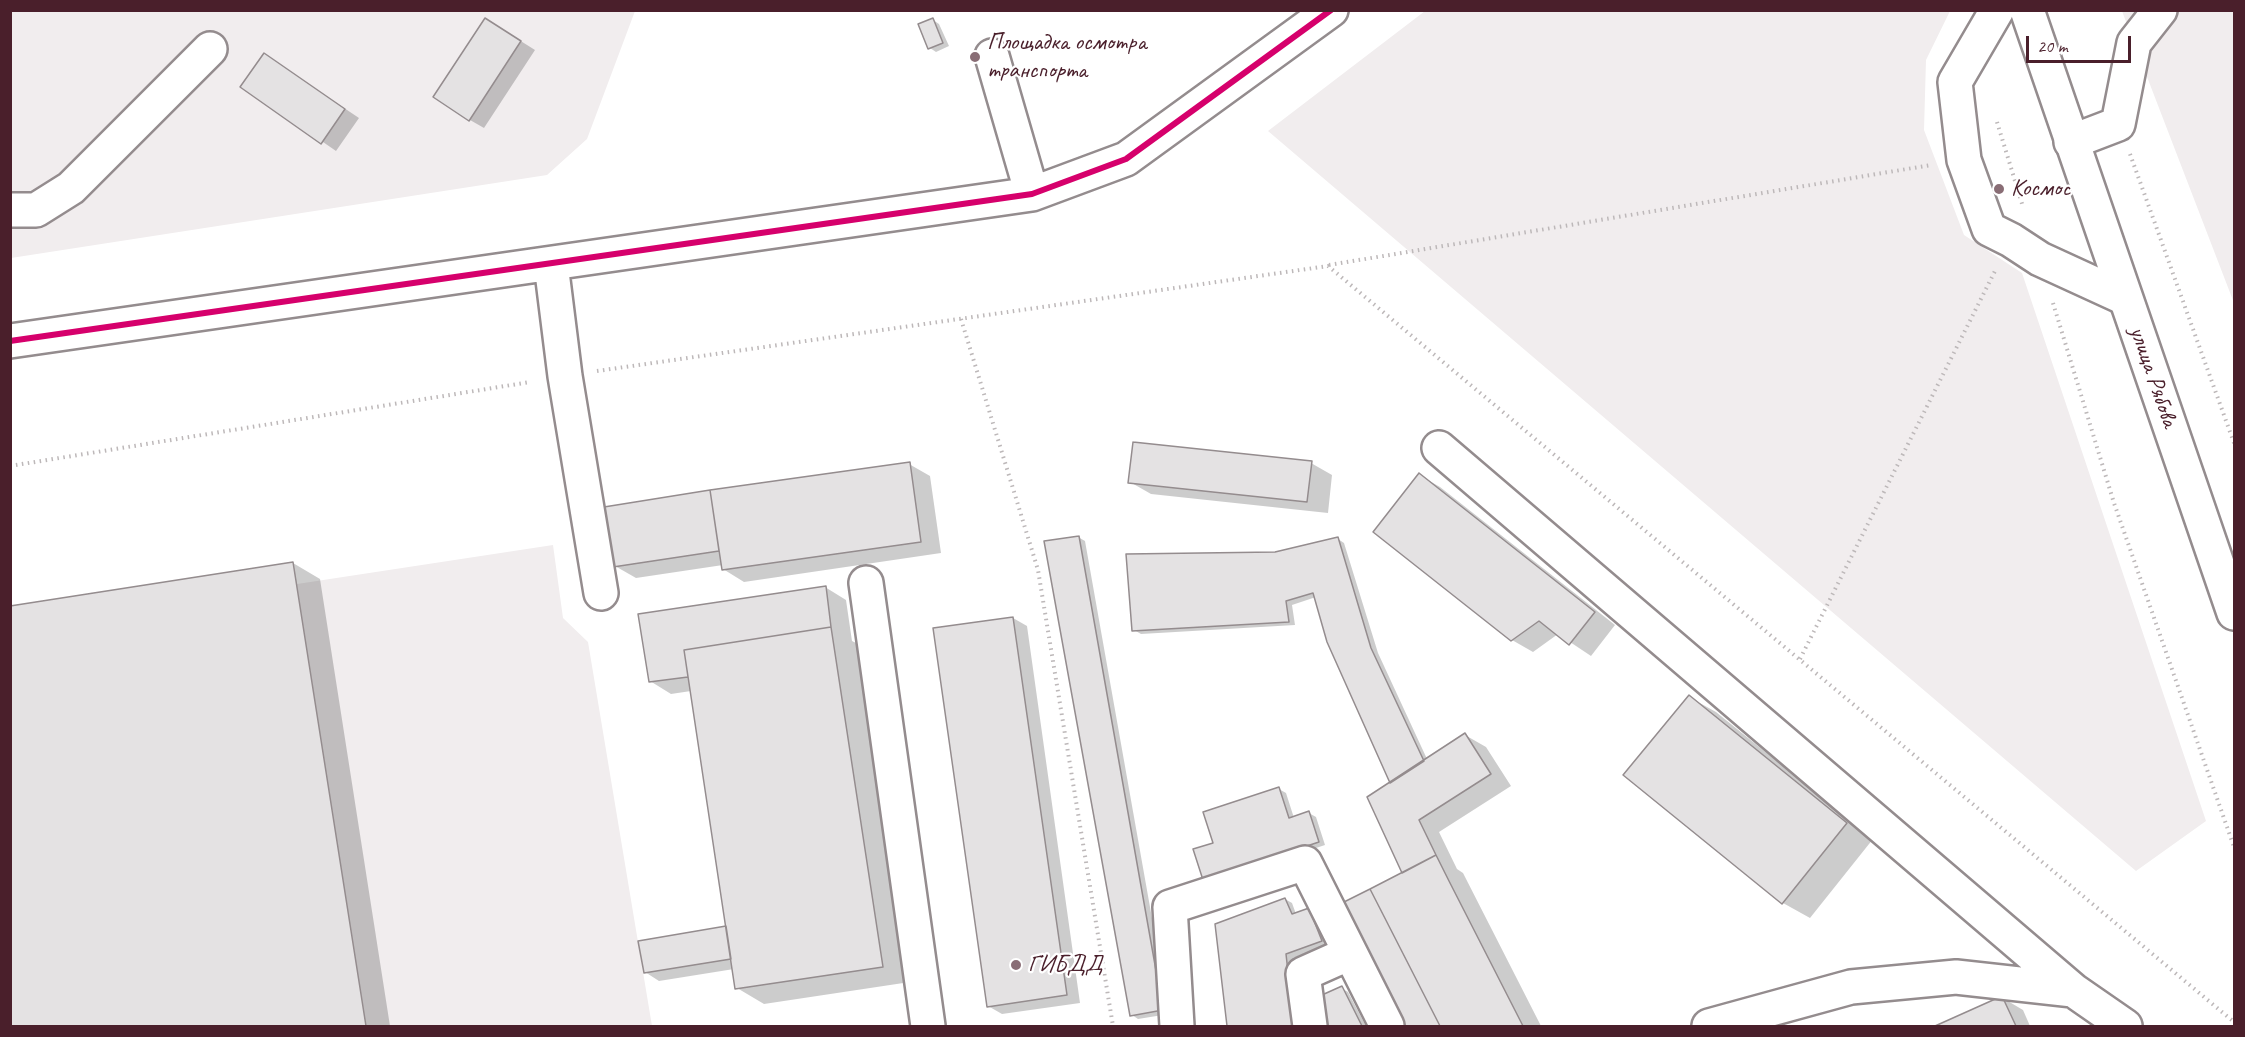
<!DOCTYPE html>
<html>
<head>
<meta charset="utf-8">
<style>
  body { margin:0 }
  #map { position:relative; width:2245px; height:1037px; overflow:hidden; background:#fff; font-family:Caveat,sans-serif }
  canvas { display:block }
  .frame { position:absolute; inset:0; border:12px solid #4a1f2b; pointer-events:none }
  .scale { position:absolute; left:2026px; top:36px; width:105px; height:27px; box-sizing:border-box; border:3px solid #4a1f2b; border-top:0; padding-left:8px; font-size:18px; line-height:21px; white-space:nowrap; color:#4a1f2b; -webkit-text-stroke:4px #fff; paint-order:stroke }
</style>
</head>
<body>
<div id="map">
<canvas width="2245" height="1037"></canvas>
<div class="frame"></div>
<div class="scale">20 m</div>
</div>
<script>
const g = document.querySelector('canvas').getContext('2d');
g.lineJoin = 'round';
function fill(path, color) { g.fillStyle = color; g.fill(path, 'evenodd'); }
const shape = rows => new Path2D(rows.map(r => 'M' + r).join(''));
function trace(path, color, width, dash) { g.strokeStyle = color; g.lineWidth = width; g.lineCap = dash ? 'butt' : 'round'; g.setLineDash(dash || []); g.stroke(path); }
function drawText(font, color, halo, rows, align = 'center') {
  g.font = font + ' Caveat,sans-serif'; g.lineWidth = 4.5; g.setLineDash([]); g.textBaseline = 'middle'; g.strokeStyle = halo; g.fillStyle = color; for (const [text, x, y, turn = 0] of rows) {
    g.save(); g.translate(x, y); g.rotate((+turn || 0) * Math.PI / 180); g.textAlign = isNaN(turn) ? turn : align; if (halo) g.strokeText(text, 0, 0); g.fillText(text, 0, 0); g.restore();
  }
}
fill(shape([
  [11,11,635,11,587,139,547,175,11,258],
  [1425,11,1950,11,1926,60,1924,130,1964,235,2022,273,2206,821,2136,871,1268,131],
  [2122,11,2234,11,2234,303,2134,43],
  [553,545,563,618,588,642,652,1026,11,1026,11,606,293,562,297,584]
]), '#f1edee');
fill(shape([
  [933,20,939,24,949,46,936,52,930,48],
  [500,28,535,50,484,128,470,120],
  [265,55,359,118,336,151,242,86],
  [1311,463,1332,475,1328,513,1151,494,1130,482],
  [909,464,930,476,941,553,744,582,723,569,723,565,636,578,615,566,606,508],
  [1419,475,1440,487,1615,625,1591,656,1558,634,1533,652,1512,640],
  [1078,537,1085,541,1169,1014,1138,1019,1132,1015],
  [1338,539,1344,543,1378,653,1427,759,1465,735,1486,747,1511,786,1439,832,1457,869,1463,873,1541,1026,1407,1026,1344,904,1403,874,1391,783,1316,597,1292,605,1295,625,1141,634,1134,630,1275,554],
  [293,563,320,579,390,1026,10,1026,10,608],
  [825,587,846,600,852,641,858,644,910,982,764,1004,737,988,734,969,659,981,645,972,728,929,691,691,671,694,650,681,640,615],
  [1013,618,1027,626,1080,1003,1002,1014,988,1006],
  [1689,697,1716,712,1873,839,1810,918,1783,903],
  [1279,789,1286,793,1294,818,1309,813,1316,817,1325,845,1211,883,1215,844],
  [1285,899,1292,903,1296,914,1309,909,1316,913,1328,944,1293,958,1300,1026,1229,1026,1217,925],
  [1341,988,1348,992,1366,1026,1321,1026],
  [2001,997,2023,1010,2030,1026,1938,1026]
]), '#0003');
const building = shape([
  [485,18,521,41,469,121,433,97,485,18],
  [933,18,943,43,928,49,918,24,933,18],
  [264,53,345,109,321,144,240,87,264,53],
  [1133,442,1312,461,1307,502,1128,483,1133,442],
  [910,462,921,542,722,570,710,490,910,462],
  [1419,473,1595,612,1569,645,1539,621,1511,641,1373,532,1419,473],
  [710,490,719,551,613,567,604,507,710,490],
  [1079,536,1163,1010,1130,1016,1044,541,1079,536],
  [1338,537,1371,648,1424,761,1390,783,1327,642,1313,593,1286,601,1289,622,1132,631,1126,554,1275,552,1338,537],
  [293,562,366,1026,10,1026,10,606,293,562],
  [826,586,831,627,684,650,688,677,649,682,638,614,826,586],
  [1013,617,1067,995,987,1007,933,628,1013,617],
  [831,627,883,967,735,989,684,650,831,627],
  [1689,695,1847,823,1782,904,1623,775,1689,695],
  [1465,733,1491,774,1419,820,1436,855,1402,873,1367,797,1465,733],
  [1279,787,1289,818,1309,811,1319,842,1203,880,1193,849,1213,843,1203,812,1279,787],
  [1436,855,1449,881,1523,1026,1440,1026,1370,889,1436,855],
  [1370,889,1440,1026,1405,1026,1342,903,1370,889],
  [1285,898,1292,914,1309,908,1322,941,1286,954,1294,1026,1227,1026,1215,924,1285,898],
  [726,926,731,959,644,973,638,941,726,926],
  [1342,986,1362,1026,1319,1026,1313,999,1342,986],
  [2002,996,2016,1026,1935,1026,2002,996]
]);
fill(building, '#e4e2e3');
trace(building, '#948c8e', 1.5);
const minor = shape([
  [1997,10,1955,82,1964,160,1989,229,2011,240,2040,259,2125,298],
  [992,56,1032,194],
  [2071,142,2118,124,2134,43,2160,10],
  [10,210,36,210,71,188,210,49],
  [551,264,565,376,601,593],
  [10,341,1032,194,1126,159,1331,10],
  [1439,448,2073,990],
  [866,583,928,1026],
  [1177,1026,1170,907,1305,863,1387,1026],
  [1310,1026,1303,974,1350,953],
  [1709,1026,1851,987,1956,977,2073,990,2125,1026]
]);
const major = shape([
  [2027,10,2234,613]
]);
trace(minor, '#948c8e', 38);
trace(major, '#948c8e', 38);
trace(shape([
  [1997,122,2023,207],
  [2130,154,2234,443],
  [1329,265,1931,165],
  [2053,303,2114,503,2234,847],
  [961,319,1038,570,1113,1026],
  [597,371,1328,266,2234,1022],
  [10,466,530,382],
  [1800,659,1996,269]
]), '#bdb8b9', 4, [1.5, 4.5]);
trace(minor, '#fff', 33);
trace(major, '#fff', 33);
trace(shape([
  [10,341,1032,194,1126,159,1331,10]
]), '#d6006c', 6);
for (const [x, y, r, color] of [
  [975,57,6,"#896d75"],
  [1999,189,6,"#896d75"],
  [1016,965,6,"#896d75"]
]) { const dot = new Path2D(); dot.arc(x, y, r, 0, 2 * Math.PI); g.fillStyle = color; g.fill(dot); trace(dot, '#fff', 2); }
drawText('24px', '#4a1f2b', '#fff', [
  ["Площадка осмотра",987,43],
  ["транспорта",987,71],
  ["Космос",2011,189],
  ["ГИБДД",1028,965]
], 'left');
drawText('24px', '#4a1f2b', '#fff', [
  ["улица Рябова",2153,377,71]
]);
</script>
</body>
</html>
